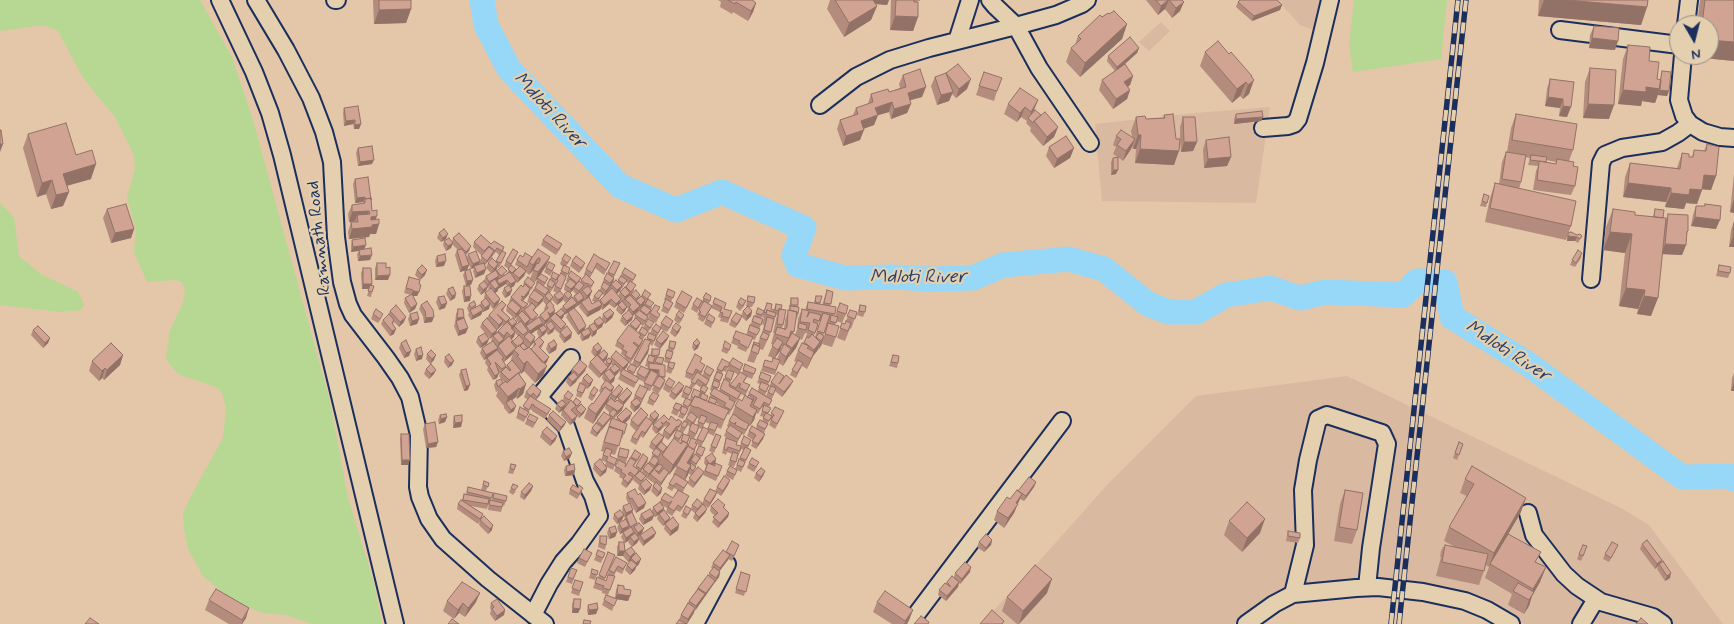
<!DOCTYPE html>
<html>
<head>
<meta charset="utf-8">
<style>
  body { margin:0 }
  #map { position:relative; width:1734px; height:624px; overflow:hidden; background:#e4c6a8; font-family:Mynerve,sans-serif }
  canvas { display:block }
  .north { position:absolute; left:1669px; top:15px; width:50px; height:50px; box-sizing:border-box; background:#e4d0ae; border:1px solid #94908e; border-radius:50%; rotate:172deg; font-size:14px; font-weight:700; line-height:20px; text-align:center; color:#1b2f5e }
  .north::after { content:''; display:block; margin:auto; width:18px; height:22px; background:#1b2f5e; clip-path:polygon(50% 0,100% 100%,50% 72%,0 100%) }
</style>
</head>
<body>
<div id="map">
<canvas width="1734" height="624"></canvas>
<div class="north">N</div>
</div>
<script>
const g = document.querySelector('canvas').getContext('2d');
g.lineJoin = 'round';
function fill(path, color) { g.fillStyle = color; g.fill(path, 'evenodd'); }
const shape = rows => new Path2D(rows.map(r => 'M' + r).join(''));
function trace(path, color, width, dash) { g.strokeStyle = color; g.lineWidth = width; g.lineCap = dash ? 'butt' : 'round'; g.setLineDash(dash || []); g.stroke(path); }
function drawText(font, color, halo, rows, align = 'center') {
  g.font = font + ' Mynerve,sans-serif'; g.lineWidth = 4.5; g.setLineDash([]); g.textBaseline = 'middle'; g.strokeStyle = halo; g.fillStyle = color; for (const [text, x, y, turn = 0] of rows) {
    g.save(); g.translate(x, y); g.rotate((+turn || 0) * Math.PI / 180); g.textAlign = isNaN(turn) ? turn : align; if (halo) g.strokeText(text, 0, 0); g.fillText(text, 0, 0); g.restore();
  }
}
fill(shape([
  [1277,0,1327,0,1322,33,1300,25],
  [1161,22,1170,31,1149,51,1139,42],
  [1270,107,1256,203,1102,201,1095,124,1196,113],
  [1347,376,1621,508,1649,525,1723,624,1524,624,1484,600,1456,590,1377,579,1342,580,1303,586,1275,594,1249,611,1234,624,981,624,1033,568,1107,485,1196,396]
]), '#dab9a1');
fill(shape([
  [0,0,200,0,232,57,253,120,330,402,348,498,373,580,382,624,313,624,286,615,263,613,244,606,231,599,203,576,188,549,184,528,183,514,192,494,223,438,226,409,223,395,219,389,213,386,180,375,175,371,166,359,170,330,183,303,185,289,182,282,175,280,147,282,134,252,136,230,127,197,135,169,134,155,115,117,83,78,58,31,44,25,0,31],
  [1354,0,1447,0,1441,59,1353,72,1349,44],
  [0,203,14,217,19,256,42,275,77,291,84,304,81,310,60,312,0,305]
]), '#b6d892');
trace(shape([
  [482,0,486,25,509,69,620,186,676,210,722,192,804,228,794,255,798,265,845,278,894,277,928,279,973,278,1003,265,1069,259,1104,269,1148,304,1169,312,1196,312,1226,295,1270,288,1300,298,1325,292,1403,295,1417,281,1445,282,1452,317,1528,364,1682,477,1730,476,1734,479]
]), '#97d8f9', 25);
const minor = shape([
  [220,0,254,72,270,113,282,155,395,624],
  [256,0,286,50,311,98,324,132,332,162,336,237,342,282,348,304,353,315,386,358,400,378,410,397,419,435,418,487,420,497,429,519,443,539,488,579,545,624],
  [335,0,337,0],
  [990,0,995,6,1016,26,1056,15,1082,4,1087,0],
  [1686,25,1689,0],
  [1560,30,1679,45],
  [957,41,970,0],
  [1683,55,1679,100,1684,116,1690,124,1703,132,1720,137,1734,138],
  [820,105,856,77,890,60,929,48,1016,26,1039,68,1090,143],
  [1263,128,1288,126,1294,124,1298,119,1315,63,1330,0],
  [1591,279,1601,163,1605,155,1622,148,1662,142,1678,133,1690,124],
  [1528,513,1534,535,1564,574,1577,586,1601,602,1653,617,1663,624],
  [1293,594,1305,545,1303,490,1308,460,1318,419,1327,415,1382,433,1387,444,1371,548,1367,587],
  [533,615,549,584,563,562,579,544,599,516,593,496,585,481,566,426,541,400,542,393,571,358],
  [695,624,727,564],
  [909,624,1062,421],
  [1246,624,1274,604,1293,594,1356,588,1378,587,1423,592,1465,601,1487,610,1511,624],
  [1581,624,1596,599]
]);
trace(minor, '#1b2f5e', 20);
trace(minor, '#e4d0ae', 16);
const rail = shape([
  [1391,624,1458,0],
  [1399,624,1466,0]
]);
trace(rail, '#1b2f5e', 5.5);
trace(rail, '#e4d0ae', 4, [11]);
fill(shape([
  [373,0,411,0,411,9,406,23,374,24],
  [718,0,752,0,756,3,753,12,748,21,733,12,732,14,720,7,721,2],
  [830,0,889,0,887,5,875,4,877,6,871,20,844,37,827,9],
  [891,0,920,0,920,1,918,1,917,2,918,17,913,31,890,30],
  [1146,0,1182,0,1180,11,1172,18,1165,9,1158,15],
  [1539,0,1648,0,1647,7,1641,25,1538,16],
  [1700,0,1734,0,1734,61,1694,57,1694,55,1709,55,1709,25,1697,25],
  [1238,2,1282,5,1280,10,1252,21,1236,7],
  [1109,14,1127,24,1122,39,1080,77,1066,62,1071,48,1075,45,1078,36,1102,17],
  [1594,26,1615,50,1589,48,1590,35],
  [1628,45,1649,61,1657,79,1660,80,1662,71,1669,91,1667,96,1658,95,1658,94,1655,103,1642,101,1641,106,1618,104,1623,59],
  [1139,48,1137,53,1118,70,1133,76,1130,85,1128,87,1130,90,1127,99,1113,109,1099,90,1102,80,1115,71,1107,61,1108,56],
  [1205,52,1229,54,1252,76,1249,94,1243,99,1240,96,1232,103,1200,66],
  [1590,68,1609,119,1583,118,1585,82],
  [984,72,997,91,994,101,976,95],
  [946,73,967,89,956,98,952,94,949,101,937,105,931,86,935,77],
  [903,75,922,97,910,100,911,104,907,113,891,119,889,112,878,115,874,125,863,129,860,140,843,146,837,129,840,120,853,115,856,108,868,104,871,94,889,92,900,88,899,84],
  [1550,79,1574,82,1567,117,1559,116,1560,108,1545,106,1547,89],
  [1038,100,1033,112,1041,115,1058,127,1054,137,1043,146,1030,131,1031,128,1026,123,1027,121,1021,117,1017,122,1004,114,1008,104],
  [344,108,361,124,359,129,354,129,353,124,344,126,343,113],
  [1236,114,1263,117,1261,121,1234,124,1234,119],
  [1516,114,1573,150,1569,161,1573,166,1575,186,1571,195,1533,190,1536,171,1538,166,1528,165,1530,158,1525,157,1521,182,1519,189,1571,226,1566,240,1485,222,1490,198,1495,183,1499,184,1502,162,1506,152,1507,152,1511,128],
  [1546,160,1556,162,1555,164,1546,162],
  [1164,115,1176,139,1180,139,1180,127,1183,117,1197,142,1193,151,1181,152,1180,139,1174,165,1135,163,1136,149,1133,149,1132,146,1131,149,1123,161,1118,157,1116,174,1111,175,1111,162,1113,158,1118,157,1113,154,1116,147,1113,145,1116,136,1132,137,1131,131,1136,117,1146,119,1163,118],
  [28,134,76,155,91,179,67,186,69,192,63,206,51,209,46,194,37,197,23,148],
  [1206,140,1231,157,1227,166,1204,168,1203,149],
  [1707,144,1716,176,1711,190,1702,189,1697,204,1686,203,1684,209,1665,207,1666,202,1623,197,1625,177,1630,163,1677,168,1682,153,1689,157,1692,157,1694,150,1704,151],
  [1049,147,1074,148,1070,158,1054,168,1046,156],
  [358,148,372,164,358,166,356,153],
  [1734,174,1734,213,1730,212],
  [355,179,371,201,372,211,379,224,376,234,370,234,369,237,349,239,348,232,351,222,355,221,349,222,348,214,352,205,363,203,363,202,355,203,353,184],
  [1484,194,1487,203,1486,207,1480,206],
  [1705,204,1716,229,1691,226,1693,215,1696,206,1704,206],
  [107,209,134,229,131,238,111,243,103,218],
  [1613,209,1635,215,1653,217,1655,209,1663,218,1666,219,1668,214,1688,231,1686,236,1686,245,1682,255,1662,254,1651,316,1637,314,1638,309,1619,306,1625,253,1603,250,1606,227],
  [1734,221,1734,247,1729,247,1731,230],
  [439,233,446,239,441,242,437,238],
  [1568,233,1582,236,1578,243,1575,241,1567,241,1567,238],
  [453,238,469,251,466,255,467,258,468,254,480,261,482,256,473,247,474,242,491,244,504,247,503,252,506,253,504,258,499,268,497,267,495,271,506,275,509,269,504,266,506,261,518,252,516,257,510,267,514,272,519,267,515,265,517,260,523,257,532,257,538,249,546,266,541,274,546,283,544,286,546,288,551,277,559,275,554,287,550,293,548,292,547,294,553,297,551,302,554,306,553,307,554,313,556,314,561,309,563,306,566,303,563,300,557,305,552,300,554,295,557,293,553,291,563,267,560,264,562,259,569,262,566,266,570,268,560,292,564,296,567,292,564,290,565,285,568,282,566,281,568,276,581,278,579,281,580,282,585,275,584,274,586,269,600,258,610,263,604,275,595,268,590,278,588,276,594,282,592,287,590,289,592,291,590,296,589,297,592,304,595,302,592,301,594,296,599,291,603,284,602,284,604,279,608,273,614,261,620,263,614,277,614,278,613,283,618,281,622,273,636,275,632,283,634,290,632,293,640,297,641,297,642,295,649,299,652,308,650,310,658,313,658,319,656,323,648,318,649,315,647,317,646,322,643,326,640,324,639,327,636,331,638,333,642,327,643,328,645,324,652,327,648,332,647,332,630,364,628,363,627,367,624,369,627,371,631,364,632,364,634,360,647,340,649,333,650,333,652,329,660,327,661,323,673,321,671,326,667,332,661,329,652,346,650,344,648,353,638,368,637,367,633,375,636,376,637,373,647,369,648,367,645,366,649,355,650,356,652,349,659,355,658,357,662,364,665,377,664,379,665,380,664,385,658,394,652,390,657,379,657,377,650,391,647,390,639,408,634,412,630,407,631,402,634,401,633,400,635,395,643,387,649,374,648,374,644,382,638,379,634,388,618,379,621,373,619,371,618,373,615,376,614,381,611,384,614,387,608,401,610,399,610,398,611,394,621,393,615,401,615,402,618,400,618,398,632,393,630,397,623,405,622,410,614,419,616,420,617,417,630,418,625,423,627,424,622,439,621,438,615,455,611,454,610,456,617,459,613,470,607,467,606,472,600,477,593,469,594,464,605,465,606,462,601,460,604,452,601,451,605,436,611,421,609,420,596,437,590,433,592,428,597,421,609,415,610,413,605,408,606,404,593,424,584,418,588,408,593,404,601,393,599,391,601,387,605,382,602,378,603,374,599,378,588,367,590,362,595,357,591,352,593,347,602,348,600,353,597,356,598,357,598,355,607,359,603,362,605,364,606,361,610,359,611,357,624,358,625,357,621,354,622,350,615,346,617,341,630,326,634,320,635,315,640,311,645,303,644,303,639,310,639,309,638,311,633,315,632,320,625,326,620,321,622,316,627,312,628,309,627,307,625,311,621,315,616,310,618,305,623,302,621,300,620,303,614,308,609,304,602,310,601,308,600,310,587,317,579,307,580,304,576,307,574,309,585,330,588,328,589,326,594,323,594,321,602,327,597,330,596,334,592,337,590,335,589,338,582,341,580,337,581,333,578,335,566,317,568,313,564,315,563,318,561,319,566,324,565,328,571,338,564,343,559,336,560,334,554,329,553,332,548,335,546,332,545,334,540,338,537,333,538,329,535,331,531,334,534,342,529,348,531,349,533,347,534,342,544,342,542,347,540,349,547,362,545,364,543,376,535,383,524,371,521,374,520,373,520,375,526,384,523,394,517,399,516,397,512,400,514,411,509,414,504,408,504,406,496,396,498,391,496,392,494,385,496,381,503,383,504,382,499,376,500,374,499,373,497,378,493,380,487,370,488,367,485,363,486,359,484,360,480,353,482,348,492,341,491,340,493,337,490,339,480,327,482,323,487,318,489,315,506,305,503,311,510,318,508,321,516,325,519,323,516,320,517,315,515,319,506,311,507,306,510,303,509,302,511,297,523,286,524,282,530,279,533,271,529,275,526,272,524,276,517,283,516,282,514,286,511,288,512,290,510,295,505,298,502,293,504,288,507,286,506,284,498,289,498,291,495,293,500,299,498,304,493,309,490,305,489,309,483,312,483,311,481,315,471,320,468,315,469,313,467,308,469,304,476,305,476,307,480,305,481,302,485,299,484,298,485,293,490,290,488,288,489,286,487,287,486,291,481,295,477,289,479,285,484,281,486,276,491,273,486,268,488,263,496,262,499,255,496,252,485,265,484,265,486,269,484,274,475,278,473,271,474,268,471,269,468,262,469,265,467,270,460,272,455,255,457,250,458,250,452,244,451,248,446,251,443,245,444,241,452,242],
  [537,279,536,283,537,284,529,297,527,302,530,304,526,307,528,304,523,301,529,292,533,288,531,280,535,282],
  [626,282,628,283,625,287,620,292,618,296,617,294,620,291,621,288,622,289],
  [574,289,573,291,576,294,574,296,573,298,571,298,572,295,570,293],
  [602,294,604,295,600,301,599,300],
  [544,299,543,301,546,305,544,309,545,311,537,318,534,311,536,308,542,302],
  [549,318,548,323,546,325,545,327,544,325,548,322],
  [502,325,503,326,496,333,497,330],
  [515,333,518,336,513,341,511,339,514,337],
  [513,354,511,359,512,360,507,365,506,367,503,360,504,362],
  [611,364,613,366,610,368,609,370,606,371],
  [352,240,370,260,358,261,357,254,359,251,351,252,351,245],
  [543,240,562,244,560,249,556,255,541,245],
  [1582,253,1581,258,1575,267,1570,265,1572,260],
  [437,256,444,266,436,267,435,261],
  [572,261,585,263,583,268,579,273,570,266],
  [377,263,386,268,388,280,375,280,375,268],
  [1719,265,1730,273,1728,278,1716,276],
  [363,268,372,284,372,292,371,297,367,296,369,289,362,289,361,273],
  [546,268,553,270,550,276,544,272],
  [417,270,425,275,420,280,415,275],
  [465,271,471,285,466,286,463,275],
  [409,277,419,284,419,292,417,296,413,296,417,304,415,309,409,313,404,303,405,298,411,295,404,293],
  [464,286,470,301,464,302,462,291],
  [448,289,455,298,450,301,446,294],
  [668,289,675,292,671,302,673,303,668,314,661,311,666,300,664,300],
  [827,290,833,292,830,306,836,307,834,316,835,316,840,303,846,314,842,323,836,321,835,325,836,337,832,347,822,344,823,340,821,346,813,356,807,369,802,366,796,378,790,375,796,362,794,361,798,351,805,340,807,333,805,333,802,340,800,339,796,348,789,357,788,357,783,366,779,363,775,375,761,371,765,360,772,362,773,358,768,356,773,344,771,344,774,333,773,333,777,315,776,315,771,332,763,350,760,349,754,363,747,361,754,342,758,343,762,333,764,325,762,324,764,318,762,317,767,303,773,312,776,304,781,309,783,325,782,328,784,329,785,320,789,309,790,303,791,298,798,306,798,314,797,319,796,318,793,333,795,335,797,329,798,319,802,309,805,310,808,302,814,303,816,296,822,296,820,304,822,305],
  [819,321,820,321,815,337,814,336],
  [827,323,828,323,824,336,823,336],
  [781,346,783,346,780,352,777,359,775,358,780,351],
  [706,293,711,296,709,304,712,306,715,298,724,309,732,311,728,323,720,321,721,318,718,317,720,312,711,308,703,322,698,319,699,316,697,315,703,303,702,303,697,313,691,309,693,304,702,301],
  [748,296,754,303,752,307,748,307,752,311,751,316,746,321,741,316,740,321,735,328,729,325,731,320,741,316,743,311,747,307,746,306],
  [438,297,445,308,439,310,436,302],
  [692,297,690,302,684,313,674,307,676,302],
  [746,301,744,306,740,311,736,307,738,302],
  [421,305,432,322,424,323,423,316,419,309],
  [860,305,865,312,863,317,857,315],
  [758,308,764,311,761,319,763,319,755,340,752,339,746,352,737,348,738,346,731,343,736,331,746,335,754,316,755,316],
  [458,309,463,319,466,333,458,336,454,326,455,323,456,314],
  [850,310,857,312,851,329,850,328,845,341,837,338,842,323,845,324],
  [390,311,404,322,399,327,394,322,393,324,394,334,390,336,381,324,383,320,388,315],
  [614,313,612,318,605,324,602,319,603,314],
  [373,314,381,319,378,323,371,319],
  [410,314,419,319,417,324,410,326,408,319],
  [676,315,684,315,682,320,679,324,674,320],
  [715,318,711,328,704,324,706,319],
  [681,327,679,332,675,337,670,333,672,328],
  [33,330,50,338,48,343,43,348,31,335],
  [478,337,487,344,480,348,476,342],
  [656,340,667,340,660,349,654,345],
  [670,341,676,342,670,362,673,369,671,374,666,372,668,363,664,362],
  [401,343,409,356,404,358,399,348],
  [693,343,698,348,694,351,692,347],
  [548,344,557,345,556,350,549,354,546,349],
  [723,347,730,349,727,354,721,351],
  [416,349,422,359,416,361,414,354],
  [427,354,434,360,430,364,426,359],
  [123,355,120,365,104,380,102,378,99,381,89,371,92,361],
  [893,355,898,363,897,368,889,366],
  [445,357,452,365,448,368,444,362],
  [700,363,703,370,701,375,702,376,704,372,714,370,706,387,705,394,706,401,708,402,712,391,710,390,717,369,730,363,726,372,723,371,721,374,723,374,717,390,719,391,728,370,732,371,728,369,729,364,743,364,739,374,742,373,745,364,756,369,752,379,747,377,744,382,748,390,745,396,741,394,739,398,735,403,729,415,727,414,721,429,717,427,714,436,708,433,701,447,697,444,692,458,696,455,699,446,705,448,700,460,699,460,696,466,694,471,702,476,693,488,687,483,683,492,687,501,680,512,676,510,672,516,666,512,667,508,662,505,664,508,663,511,670,518,669,521,679,525,678,530,670,536,664,529,665,525,663,526,657,519,658,515,655,517,654,516,652,520,643,525,639,519,641,514,652,511,653,507,660,502,661,499,673,498,678,490,674,488,672,491,667,488,674,476,673,475,678,464,669,475,668,474,660,486,662,488,661,493,657,497,651,491,653,486,655,484,648,479,648,478,647,479,645,477,644,480,650,490,644,495,638,489,639,485,634,481,634,479,633,481,632,480,626,488,621,484,623,479,619,477,620,475,614,471,618,461,616,461,620,448,629,450,625,467,635,450,641,454,639,459,634,466,636,467,643,454,648,458,647,462,641,471,642,472,643,469,648,463,652,459,651,458,654,451,649,447,651,442,662,442,667,447,672,441,676,431,675,431,668,440,662,435,664,430,667,427,665,426,656,434,652,429,653,425,669,420,682,422,680,427,678,430,683,433,679,442,680,443,683,434,687,435,690,427,688,425,683,433,679,431,681,426,688,415,687,415,692,402,683,419,678,417,686,399,681,397,683,392,689,387,696,375,695,374,692,380,685,377,686,372],
  [734,372,738,375,730,386,729,386],
  [696,384,701,388,700,391,691,396,689,400,688,399,692,389],
  [716,403,723,408,715,404],
  [697,418,699,419,697,425,694,424],
  [705,422,710,424,707,429,703,427],
  [699,428,702,429,696,443,687,447,688,444,687,444,690,437,694,439],
  [688,473,691,475,688,482,685,480],
  [426,369,434,374,429,379,424,374],
  [572,369,585,371,577,380,576,382,570,387,566,382,568,377,571,374],
  [461,370,468,390,464,391,459,375],
  [761,372,771,376,768,385,769,385,765,395,766,396,770,387,769,387,771,382,784,376,782,380,791,385,782,397,775,391,769,407,768,414,771,415,775,407,782,416,775,429,769,425,771,419,770,419,764,433,763,439,756,449,751,446,753,440,747,436,749,431,756,428,757,425,762,421,764,417,760,416,763,408,762,407,758,414,756,413,754,420,750,426,749,426,744,435,742,434,736,445,740,446,744,436,751,440,748,448,751,450,741,472,737,470,733,480,725,476,727,471,735,469,744,450,741,449,734,467,728,465,732,454,727,452,726,455,722,453,726,438,729,439,724,436,728,427,727,426,729,421,732,416,732,415,735,406,747,397,752,388,758,391,760,384,757,383],
  [1734,373,1734,391,1731,391,1732,378],
  [583,378,591,385,587,389,586,388,581,398,576,396,580,383,582,384,581,383],
  [665,384,673,387,669,393,663,389],
  [684,386,682,391,674,400,669,396,671,391],
  [541,391,540,395,536,400,549,413,545,419,532,411,532,410,530,409,524,422,516,418,518,413,523,409,528,400,524,397,526,392],
  [590,393,596,395,592,401,588,398],
  [659,395,653,406,647,403,649,398],
  [564,396,573,403,576,398,584,413,579,418,577,416,575,421,570,425,561,415,562,410,559,413,555,409,557,404,563,400],
  [676,403,682,405,677,416,671,413],
  [440,415,447,417,445,422,439,424,438,420],
  [549,415,566,422,564,426,559,432,547,420],
  [650,415,659,415,657,420,652,425,652,424,643,438,641,436,636,445,630,441,632,437,636,431,630,425,631,420,647,418,649,419],
  [454,416,462,422,461,427,453,428,453,421],
  [527,419,536,422,533,428,525,424],
  [425,424,438,442,436,447,426,448,423,429],
  [542,432,557,436,555,441,550,446,540,437],
  [401,434,408,465,401,465,400,439],
  [716,434,721,436,714,453,709,451],
  [1459,442,1463,444,1457,460,1453,458],
  [563,451,570,458,564,461,561,456],
  [705,458,716,459,715,464,713,465,722,466,716,481,703,475,706,466,704,463],
  [749,463,757,467,754,472,747,468],
  [511,464,516,465,513,474,508,473],
  [566,466,575,470,574,475,565,476,564,470],
  [765,471,763,476,759,482,754,478,756,473],
  [1465,479,1521,512,1508,534,1537,563,1546,567,1540,582,1532,596,1529,606,1524,614,1508,605,1512,594,1485,578,1489,567,1486,565,1479,585,1436,576,1441,557,1440,557,1441,551,1443,547,1455,547,1444,541,1449,527,1467,496,1460,493],
  [730,480,728,485,721,496,717,493,715,497,708,508,702,504,704,499,715,492,717,487],
  [484,481,489,483,486,491,492,498,491,500,492,500,494,493,506,501,504,506,503,505,501,512,488,510,489,502,487,509,471,506,483,514,481,519,478,524,457,509,458,504,462,500,464,494,466,494,468,487,481,490],
  [1036,482,1034,487,1024,501,1020,499,1014,513,1004,528,994,520,997,511,1018,491],
  [533,486,531,491,524,500,520,497,521,492],
  [511,488,516,491,513,495,509,492],
  [570,489,582,492,577,499,569,494],
  [1345,490,1357,530,1352,544,1334,541,1340,504],
  [627,493,644,508,636,513,630,502,628,503,626,498],
  [692,505,707,509,705,513,697,522,693,518,695,513,691,510,686,519,681,516,683,512,691,509],
  [725,505,724,508,729,513,728,517,718,528,712,522,715,516,710,511,711,506],
  [623,506,633,510,632,512,637,523,644,528,642,533,654,537,643,546,639,540,637,543,632,547,628,542,629,540,625,543,624,542,625,551,623,556,617,556,617,547,619,542,624,542,621,537,623,533,620,534,617,528,619,523,624,520,625,517,624,516,622,520,617,524,613,519,614,514,623,515,622,510],
  [480,520,492,530,488,534,479,525],
  [1229,521,1260,533,1242,552,1224,535],
  [609,528,617,532,615,537,609,539,607,533],
  [1288,531,1300,538,1298,543,1286,541],
  [600,536,606,545,605,550,598,547,599,541],
  [992,540,991,545,984,552,977,547,979,542],
  [1642,544,1662,560,1661,562,1670,578,1665,581,1657,569,1658,566,1655,569,1640,549],
  [739,545,732,561,728,559,720,571,720,572,719,577,713,585,694,611,687,624,679,620,681,615,689,601,698,588,709,575,713,569,711,568,713,563,726,553],
  [1618,545,1609,562,1603,559,1605,554],
  [625,551,634,555,639,564,636,567,635,570,630,575,625,570,627,565,631,560,628,562,623,556],
  [1585,551,1581,561,1577,559,1579,554],
  [608,552,615,555,604,581,606,581,609,570,627,563,622,574,616,571,614,576,615,576,608,595,602,593,602,591,593,588,597,577,598,578],
  [592,553,585,567,577,563,579,558],
  [596,555,603,558,601,563,594,560],
  [571,568,577,570,572,584,566,582],
  [592,569,598,571,595,580,589,578],
  [741,572,750,575,744,596,735,593],
  [970,572,960,584,959,583,958,587,946,601,938,595,939,590,947,582,954,577,955,573],
  [575,580,583,582,579,596,571,593],
  [618,585,624,589,630,596,628,601,616,599,612,611,602,605,606,595,615,598,616,590],
  [1047,593,1019,624,1017,624,1002,611,1007,597],
  [574,599,580,609,578,613,572,613,572,604],
  [209,600,246,618,242,624,229,624,205,610],
  [447,601,476,602,465,617,459,613,454,619,443,611],
  [877,602,913,610,909,620,907,624,892,624,873,612],
  [491,603,505,610,504,615,495,621,490,614,491,610,490,608],
  [588,605,598,609,596,614,588,615,587,610]
]), '#b48c7e');
fill(shape([
  [867,0,889,0,887,5,866,3],
  [1169,0,1165,9,1158,15,1161,6],
  [1544,0,1566,0,1647,7,1641,25,1538,16],
  [1184,2,1180,11,1172,18,1176,8],
  [756,3,753,12,748,21,751,11],
  [1282,5,1280,10,1252,21,1254,16],
  [877,6,871,20,844,37,849,23],
  [411,9,406,23,374,24,379,10],
  [895,16,918,17,913,31,890,30],
  [1127,24,1122,39,1080,77,1085,63],
  [1592,38,1618,41,1615,50,1589,48],
  [1709,40,1734,42,1734,61,1694,57,1695,55,1709,55],
  [1139,48,1137,53,1116,72,1117,67],
  [1133,76,1130,85,1121,91,1124,82],
  [1251,76,1252,76,1249,85,1254,80,1249,94,1243,99],
  [971,79,967,89,956,98,959,89],
  [1246,82,1240,96,1232,103,1237,89],
  [926,87,922,97,904,102,908,93],
  [1646,87,1660,89,1655,103,1642,101,1641,106,1618,104,1623,90],
  [1130,90,1127,99,1113,109,1116,99],
  [1659,90,1669,91,1667,96,1658,95],
  [953,92,949,101,937,105,941,95],
  [1548,97,1563,99,1560,108,1545,106],
  [1038,100,1034,110,1029,119,1031,112],
  [892,102,889,112,872,117,875,108],
  [911,104,907,113,891,119,894,109],
  [1588,104,1614,105,1609,119,1583,118],
  [1563,106,1571,107,1567,117,1559,116],
  [1025,107,1021,117,1017,122,1020,113],
  [878,115,874,125,857,131,861,121],
  [1263,117,1261,121,1234,124,1236,119],
  [355,120,353,124,344,126,346,121],
  [361,124,359,129,354,129,355,125],
  [1058,127,1054,137,1043,146,1047,137],
  [864,130,860,140,843,146,846,136],
  [1138,135,1141,135,1136,149,1133,149],
  [1135,139,1131,149,1123,161,1126,151],
  [1184,142,1197,142,1193,151,1181,152],
  [0,144,3,144,0,152],
  [1074,148,1070,158,1054,168,1057,159],
  [1140,149,1179,151,1174,165,1135,163],
  [1231,157,1227,166,1204,168,1208,159],
  [374,160,372,164,358,166,360,162],
  [96,164,91,179,58,188,63,174],
  [1113,170,1118,170,1116,174,1111,175],
  [1704,175,1716,176,1711,190,1699,189],
  [52,180,46,194,37,197,42,183],
  [1628,183,1671,188,1666,202,1623,197],
  [1690,189,1702,190,1697,204,1686,203,1684,209,1665,207,1671,193],
  [69,192,63,206,51,209,56,195],
  [365,197,363,202,355,203,357,198],
  [1734,200,1734,213,1730,212],
  [369,211,366,220,357,215,355,221,349,222,352,212],
  [377,216,374,224,379,224,376,234,370,234,369,237,349,239,352,229,371,217],
  [1695,217,1720,220,1716,229,1691,226],
  [134,229,131,238,111,243,115,233],
  [1610,232,1632,234,1625,253,1603,250],
  [448,234,446,239,441,242,443,238],
  [1568,236,1577,237,1575,241,1567,241],
  [1733,237,1734,237,1734,247,1729,247],
  [453,243,451,248,446,251,448,246],
  [1665,244,1686,245,1682,255,1661,254],
  [366,245,364,250,351,252,353,247],
  [471,246,469,251,464,256,466,252],
  [494,251,492,256,485,265,487,261],
  [372,255,370,260,358,261,360,256],
  [550,257,546,266,535,282,538,272],
  [538,258,535,267,529,275,533,265],
  [446,261,444,266,436,267,438,263],
  [480,261,478,266,474,266,474,268,471,269,473,264],
  [498,264,497,269,492,274,494,269],
  [469,265,467,270,460,272,462,267],
  [486,269,484,274,475,278,477,273],
  [427,270,425,275,420,280,422,275],
  [526,271,524,276,517,283,519,278],
  [390,275,388,280,375,280,377,276],
  [499,276,498,281,497,280,496,281,490,283,486,291,481,295,483,290,488,286,489,282],
  [614,278,613,283,604,296,606,291],
  [473,280,471,285,466,286,467,281],
  [507,280,506,284,498,289,498,291,493,294,495,289,499,286,499,284],
  [516,281,514,286,509,289,511,284],
  [363,284,372,284,371,289,370,285,369,289,362,289],
  [576,284,574,289,569,294,571,289],
  [622,286,620,291,615,295,617,290],
  [1626,288,1645,290,1638,309,1619,306],
  [530,289,529,294,522,302,524,297],
  [512,290,510,295,505,298,507,293],
  [413,291,419,292,417,296,411,296],
  [592,291,590,296,585,300,587,296],
  [630,293,628,298,625,299,623,302,625,297],
  [456,294,455,298,450,301,452,296],
  [471,296,470,301,464,302,465,297],
  [564,296,562,301,557,305,558,300],
  [1644,296,1658,298,1651,316,1637,314],
  [544,297,542,302,536,308,538,303],
  [584,298,582,303,581,302,580,304,576,307,578,302],
  [500,299,498,304,493,309,494,304],
  [611,299,609,304,602,310,604,305],
  [621,299,620,303,614,308,616,304],
  [645,300,644,305,639,310,641,305],
  [447,303,445,308,439,310,441,305],
  [577,303,575,308,564,315,563,318,558,322,560,317,565,313,566,310],
  [417,304,415,309,409,313,411,308],
  [490,304,489,309,483,312,485,308],
  [602,305,600,310,587,317,588,312],
  [640,306,638,311,632,317,633,312],
  [712,306,710,310,703,322,705,317],
  [627,307,625,311,621,315,623,310],
  [521,308,519,313,515,319,516,314],
  [483,310,481,315,471,320,473,316],
  [555,310,554,315,549,319,548,322,543,326,545,321,549,317,550,314],
  [752,311,751,316,746,321,747,316],
  [614,313,612,318,605,324,607,319],
  [633,316,632,320,625,326,627,321],
  [742,316,740,321,735,328,737,324],
  [406,317,404,322,399,327,400,322],
  [434,317,432,322,424,323,426,318],
  [464,317,462,322,456,321,455,323,457,318],
  [419,319,417,324,410,326,412,321],
  [530,319,528,324,523,328,525,324],
  [503,321,501,326,497,330,496,334,493,336,490,339,492,334,497,330,499,325],
  [517,322,515,327,514,326,514,328,511,330,512,326],
  [604,322,602,327,597,330,596,334,592,337,593,332,597,329,598,326],
  [543,323,542,328,535,331,529,336,530,331,537,326],
  [641,323,639,327,634,334,636,329],
  [586,326,584,331,581,332,581,333,578,335,579,331],
  [555,327,553,332,548,335,550,331],
  [681,327,679,332,675,337,677,332],
  [468,328,466,333,458,336,459,331],
  [396,329,394,334,390,336,392,331],
  [547,329,545,334,540,338,542,333],
  [507,332,502,344,497,347,499,343,502,340,504,336],
  [515,332,514,337,510,341,511,336],
  [572,333,571,338,564,343,565,338],
  [591,333,589,338,582,341,584,337],
  [669,336,667,340,660,349,661,344],
  [824,336,821,346,818,350,821,341],
  [535,337,534,342,529,348,531,343],
  [50,338,48,343,43,348,45,343],
  [800,338,796,348,789,357,792,348],
  [489,339,487,344,480,348,482,344],
  [643,340,641,345,630,364,639,346],
  [783,342,780,351,774,359,778,350],
  [820,342,817,351,813,356,807,369,814,350],
  [700,343,698,348,694,351,696,346],
  [557,345,556,350,549,354,551,349],
  [498,348,496,353,484,360,486,355],
  [602,348,600,353,595,357,597,352],
  [649,348,648,353,638,368,640,363],
  [791,349,788,358,783,366,786,357],
  [514,350,513,354,504,362,506,357],
  [411,351,409,356,404,358,406,353],
  [608,354,607,359,601,365,603,360],
  [123,355,120,365,104,380,107,370],
  [423,355,422,359,416,361,418,356],
  [436,355,434,360,430,364,432,359],
  [549,357,547,362,541,368,543,363],
  [454,361,452,365,448,368,450,363],
  [527,361,524,371,521,374,524,364],
  [612,361,610,366,607,369,609,364],
  [629,362,627,367,621,373,623,368],
  [547,366,543,376,535,383,538,374],
  [587,366,585,371,577,380,579,375],
  [608,367,606,371,599,378,601,374],
  [105,368,102,378,99,381,102,371],
  [620,369,618,373,613,378,614,373],
  [649,369,659,370,657,375,648,374,644,382],
  [436,370,434,374,429,379,431,374],
  [499,373,497,378,493,380,495,376],
  [615,376,614,381,609,385,610,381],
  [578,377,576,382,570,387,572,382],
  [593,380,591,385,587,389,589,384],
  [793,381,791,385,782,397,784,392],
  [1734,382,1734,391,1731,391],
  [526,384,523,394,517,399,520,389],
  [470,385,468,390,464,391,466,386],
  [684,386,682,391,674,400,676,395],
  [614,387,608,401,593,424,596,414,608,393],
  [519,388,516,397,507,404,506,403,508,397],
  [623,389,621,393,614,402,616,397],
  [648,389,639,408,634,412,635,407,640,404],
  [541,391,540,395,535,401,537,397],
  [632,393,630,397,622,407,623,402],
  [566,404,564,409,559,413,561,408],
  [624,405,622,410,616,416,618,411],
  [516,406,514,411,509,414,511,410],
  [586,409,584,413,579,418,581,414],
  [757,410,754,420,750,426,753,417],
  [632,413,630,418,621,427,622,422],
  [659,415,657,420,652,425,654,420],
  [577,416,575,421,570,425,572,420],
  [447,417,445,422,439,424,441,419],
  [611,417,609,421,601,431,603,426],
  [462,422,461,427,453,428,455,423],
  [566,422,564,426,559,432,561,427],
  [653,422,651,426,643,438,645,433],
  [663,425,661,430,656,434,658,429],
  [677,426,675,431,668,440,670,435],
  [602,427,600,432,596,437,597,433],
  [765,434,763,439,756,449,758,444],
  [557,436,555,441,550,446,552,441],
  [664,437,662,442,654,451,656,446],
  [438,442,436,447,426,448,428,444],
  [688,444,685,454,669,475,673,465],
  [695,450,692,460,684,472,687,463],
  [572,453,570,458,564,461,566,457],
  [648,458,647,462,639,474,641,469],
  [716,459,715,464,708,469,710,464],
  [402,460,410,460,408,465,401,465],
  [659,460,658,465,650,474,647,479,649,474],
  [691,465,688,475,684,482,687,472],
  [607,468,606,472,600,477,602,472],
  [575,470,574,475,565,476,567,472],
  [765,471,763,476,759,482,761,477],
  [669,472,667,476,660,487,661,483],
  [704,472,702,476,693,488,695,483],
  [633,477,631,482,626,488,628,483],
  [730,480,728,485,721,496,723,491],
  [1036,482,1034,487,1024,501,1026,496],
  [652,485,650,490,644,495,645,491],
  [533,486,531,491,524,500,525,495],
  [662,488,661,493,657,497,659,492],
  [717,492,715,497,708,508,710,503],
  [1022,494,1014,513,1004,528,1008,518,1016,503],
  [689,496,687,501,680,512,682,508],
  [1526,498,1521,512,1489,567,1494,553],
  [646,503,644,508,636,513,638,508],
  [664,508,662,512,655,517,657,513],
  [707,509,705,513,697,522,699,517],
  [633,510,631,515,626,516,624,518,626,513],
  [729,513,728,517,718,528,720,523],
  [624,515,622,520,617,524,618,519],
  [654,515,652,520,643,525,645,520],
  [670,518,668,523,665,524,663,526,665,522],
  [1265,519,1260,533,1242,552,1247,538],
  [493,525,492,530,488,534,490,529],
  [679,525,678,530,670,536,671,531],
  [629,526,627,531,620,534,622,529],
  [644,528,642,533,636,538,638,533],
  [617,532,615,537,609,539,611,534],
  [634,532,633,537,630,537,629,540,625,543,626,538],
  [656,533,654,537,643,546,644,541],
  [639,538,637,543,632,547,634,542],
  [992,540,991,545,984,552,986,548],
  [619,551,625,551,623,556,617,556],
  [635,552,634,557,631,558,631,560,628,562,630,557],
  [730,555,728,560,718,573,720,568],
  [641,559,639,564,636,567,635,570,630,575,632,570,636,563],
  [1662,560,1661,564,1659,564,1658,566,1655,569,1657,564],
  [971,567,970,572,960,584,962,579],
  [1546,567,1540,582,1532,596,1529,606,1524,614,1533,589],
  [720,572,719,577,713,585,695,611,696,606,715,581],
  [1671,573,1670,578,1665,581,1667,576],
  [1052,579,1047,593,1019,624,1023,611],
  [959,582,958,587,946,601,947,596],
  [480,593,476,602,465,617,468,608],
  [617,594,630,596,628,601,615,599],
  [463,603,459,613,454,619,458,610],
  [249,608,246,618,242,624,241,624],
  [573,608,580,609,578,613,572,613],
  [695,608,694,613,687,624,688,619],
  [598,609,596,614,588,615,589,610],
  [505,610,504,615,495,621,497,616],
  [913,610,909,620,907,624,904,624]
]), '#927267');
const building = shape([
  [379,0,411,0,411,9,379,10,379,0],
  [728,0,752,0,756,3,751,11,736,2,735,4,728,0],
  [835,0,873,0,877,6,849,23,835,0],
  [896,0,914,0,914,2,918,2,918,17,895,16,896,0],
  [1156,0,1168,0,1161,6,1156,0],
  [1169,0,1182,0,1184,2,1176,8,1169,0],
  [1240,0,1277,0,1282,5,1254,16,1238,2,1240,0],
  [1566,0,1648,0,1647,7,1566,0],
  [1705,0,1734,0,1734,42,1709,40,1709,25,1702,25,1705,0],
  [1114,11,1127,24,1085,63,1071,48,1081,39,1078,36,1100,15,1102,17,1108,13,1109,14,1114,11],
  [1594,26,1619,28,1618,41,1592,38,1594,26],
  [1130,37,1139,48,1117,67,1108,56,1130,37],
  [1218,41,1229,54,1231,52,1252,76,1251,76,1254,80,1248,85,1246,82,1237,89,1205,52,1218,41],
  [1628,45,1650,47,1649,61,1659,62,1657,79,1661,80,1660,89,1646,87,1646,92,1623,90,1628,45],
  [958,64,971,79,959,89,946,73,958,64],
  [1125,64,1133,76,1124,82,1130,90,1116,99,1102,80,1125,64],
  [1590,68,1616,70,1614,105,1588,104,1590,68],
  [920,69,926,87,908,93,911,104,894,109,892,102,875,108,878,115,861,121,864,130,846,136,840,120,858,114,856,108,873,102,871,94,888,89,889,92,906,87,903,75,920,69],
  [1662,71,1671,72,1669,91,1659,90,1662,71],
  [984,72,1002,78,997,91,979,86,984,72],
  [946,73,953,92,941,95,935,77,946,73],
  [1550,79,1574,82,1571,107,1563,106,1563,99,1548,97,1550,79],
  [1020,88,1038,100,1031,112,1025,107,1020,113,1008,104,1020,88],
  [358,106,361,124,355,125,355,120,346,121,344,108,358,106],
  [1035,110,1041,115,1034,121,1033,123,1028,118,1035,110],
  [1262,111,1263,117,1236,119,1236,114,1262,111],
  [1045,112,1058,127,1047,137,1034,121,1045,112],
  [1173,114,1176,139,1180,139,1179,151,1140,149,1141,135,1138,135,1136,117,1145,116,1146,119,1165,118,1164,115,1173,114],
  [1516,114,1577,124,1573,150,1512,140,1516,114],
  [1183,117,1195,117,1197,142,1184,142,1183,117],
  [66,123,76,155,92,150,96,164,63,174,69,192,56,195,52,180,42,183,28,134,66,123],
  [0,130,1,130,3,144,0,144,0,130],
  [1121,130,1135,139,1126,151,1117,145,1121,139,1116,136,1121,130],
  [1066,136,1074,148,1057,159,1049,147,1066,136],
  [1229,137,1231,157,1208,159,1206,140,1229,137],
  [1707,144,1719,147,1716,176,1704,175,1702,190,1690,189,1689,195,1671,193,1671,188,1628,183,1630,163,1680,169,1682,153,1689,154,1689,157,1693,157,1694,150,1706,151,1707,144],
  [372,146,374,160,360,162,358,148,372,146],
  [1506,152,1526,155,1521,182,1502,179,1506,152],
  [1531,155,1547,157,1546,162,1530,160,1531,155],
  [1118,157,1118,170,1113,170,1113,158,1118,157],
  [1557,159,1574,162,1573,166,1578,167,1575,186,1537,180,1539,161,1556,164,1557,159],
  [368,177,371,200,371,198,365,199,365,197,357,198,355,179,368,177],
  [1495,183,1576,201,1571,226,1490,208,1495,183],
  [1484,194,1489,196,1487,203,1482,201,1484,194],
  [371,198,372,211,377,210,377,216,371,217,371,220,379,219,379,224,372,225,372,227,352,229,351,222,358,222,357,215,370,214,369,211,352,212,352,205,365,203,365,199,371,198],
  [126,204,134,229,115,233,107,209,126,204],
  [1705,204,1721,206,1720,220,1695,217,1696,206,1705,206,1705,204],
  [1613,209,1635,212,1635,215,1666,218,1658,298,1644,296,1645,290,1626,288,1632,234,1610,232,1613,209],
  [1655,209,1664,210,1663,218,1654,217,1655,209],
  [1668,214,1688,215,1688,231,1687,231,1686,245,1665,244,1668,214],
  [1734,223,1734,237,1733,237,1734,223],
  [444,229,448,234,443,238,439,233,444,229],
  [1571,232,1577,235,1580,234,1582,236,1580,239,1577,237,1568,236,1568,233,1571,232],
  [459,233,471,246,466,252,453,238,459,233],
  [481,235,491,244,494,241,504,247,502,251,497,248,495,251,489,246,484,251,474,242,481,235],
  [547,235,562,244,558,250,543,240,547,235],
  [365,238,366,245,353,247,352,240,365,238],
  [449,238,453,243,448,246,444,241,449,238],
  [489,247,494,251,487,261,481,256,489,247],
  [371,248,372,255,360,256,359,250,371,248],
  [462,249,465,253,469,265,462,267,457,250,462,249],
  [513,249,518,252,511,264,506,261,513,249],
  [538,249,550,257,538,272,533,270,537,263,538,264,540,261,540,258,538,258,533,265,529,262,538,249],
  [1578,250,1582,253,1576,263,1572,260,1578,250],
  [476,251,480,261,473,264,468,254,476,251],
  [502,251,506,253,501,263,496,261,502,251],
  [525,253,532,257,527,267,517,260,520,255,523,257,525,253],
  [445,254,446,261,438,263,437,256,445,254],
  [565,254,571,258,567,263,562,259,565,254],
  [594,254,600,258,610,263,606,270,597,263,592,273,586,269,594,254],
  [576,256,585,263,581,268,572,261,576,256],
  [492,258,498,264,494,269,488,263,492,258],
  [614,261,620,263,614,275,608,272,614,261],
  [549,262,555,265,552,271,546,268,549,262],
  [377,263,386,263,386,268,390,267,390,275,377,276,377,263],
  [484,263,486,269,477,273,474,266,484,263],
  [422,265,427,270,422,275,417,270,422,265],
  [511,265,516,269,512,273,508,269,511,265],
  [564,265,570,268,568,274,561,271,564,265],
  [1719,265,1731,267,1730,273,1718,271,1719,265],
  [502,266,507,271,501,276,497,271,502,266],
  [520,266,526,271,519,278,513,273,520,266],
  [363,268,371,268,372,284,363,284,363,268],
  [625,268,636,275,633,280,622,273,625,268],
  [470,269,473,280,467,281,465,271,470,269],
  [496,270,499,276,489,282,486,276,496,270],
  [571,271,581,278,577,283,568,276,571,271],
  [510,272,516,281,511,284,507,280,499,284,497,280,510,272],
  [553,272,559,275,556,280,551,277,553,272],
  [561,273,566,277,561,289,555,286,558,280,557,279,561,273],
  [607,273,614,278,610,283,604,279,607,273],
  [541,274,548,278,545,283,537,278,541,274],
  [586,274,594,282,591,286,587,283,586,284,581,280,586,274],
  [621,276,627,280,624,284,618,280,621,276],
  [409,277,420,280,419,284,421,285,419,292,413,291,413,290,406,288,409,277],
  [528,277,535,283,531,288,524,282,528,277],
  [495,279,499,286,495,289,490,283,495,279],
  [550,279,555,283,552,288,547,285,550,279],
  [570,279,576,284,571,289,565,285,570,279],
  [616,280,622,286,617,290,611,284,616,280],
  [484,281,488,286,483,290,479,285,484,281],
  [579,281,584,285,579,291,574,287,579,281],
  [630,281,636,285,631,292,626,287,630,281],
  [538,282,549,290,545,295,535,288,538,282],
  [604,282,610,286,606,291,601,287,604,282],
  [525,284,530,289,524,297,521,296,523,297,521,300,528,304,523,308,511,297,521,285,523,287,525,284],
  [370,285,374,286,372,292,368,291,370,285],
  [509,285,512,290,507,293,504,288,509,285],
  [464,286,470,286,471,296,465,297,464,286],
  [588,286,592,291,587,296,582,290,588,286],
  [453,287,456,294,452,296,448,289,453,287],
  [625,287,630,293,625,297,620,292,625,287],
  [491,288,500,299,494,304,485,293,491,288],
  [612,288,621,299,616,304,611,299,604,305,600,300,612,288],
  [668,289,675,292,673,298,666,295,668,289],
  [534,290,544,297,538,303,529,297,534,290],
  [599,290,603,293,598,299,594,296,599,290],
  [636,290,640,295,636,299,631,294,636,290],
  [645,290,651,294,647,299,642,295,645,290],
  [827,290,833,292,831,304,824,303,827,290],
  [560,291,564,296,558,300,554,295,560,291],
  [568,291,572,295,568,299,564,294,568,291],
  [682,291,692,297,686,308,676,302,682,291],
  [549,292,553,297,549,301,545,296,549,292],
  [580,292,584,298,578,302,574,296,580,292],
  [706,293,711,296,710,301,703,298,706,293],
  [412,294,417,304,411,308,405,298,412,294],
  [630,295,640,306,633,312,629,307,631,305,625,299,630,295],
  [444,296,447,303,441,305,438,297,444,296],
  [641,296,645,300,641,305,636,301,641,296],
  [748,296,755,297,754,303,747,301,748,296],
  [816,296,822,296,820,303,815,302,816,296],
  [572,297,577,303,566,310,563,306,572,297],
  [589,297,592,304,599,300,602,305,588,312,581,302,589,297],
  [486,298,490,304,485,308,481,302,486,298],
  [697,298,702,301,698,308,693,304,697,298],
  [715,298,726,303,724,309,732,311,729,318,722,316,723,313,720,312,722,307,713,303,715,298],
  [741,298,746,301,742,306,738,302,741,298],
  [791,298,798,298,798,305,791,305,791,298],
  [648,299,654,303,650,307,645,304,648,299],
  [666,299,673,303,669,310,663,306,666,299],
  [512,300,521,308,516,314,507,306,512,300],
  [427,301,433,310,434,317,426,318,425,311,421,305,427,301],
  [474,301,476,305,471,308,469,304,474,301],
  [502,301,506,305,501,310,510,318,506,322,497,314,503,321,499,325,489,315,502,301],
  [550,301,554,306,553,307,555,310,550,314,548,312,550,317,545,321,540,315,548,308,546,305,550,301],
  [622,301,627,307,623,310,618,305,622,301],
  [704,301,712,306,705,317,699,314,701,312,699,310,704,301],
  [808,302,836,307,835,314,807,309,808,302],
  [532,303,536,307,533,310,538,315,532,320,524,310,532,303],
  [767,303,772,304,771,309,774,310,773,312,767,310,766,313,764,312,767,303],
  [840,303,848,306,846,314,837,311,840,303],
  [776,304,782,305,781,309,779,309,779,311,775,310,776,304],
  [396,305,406,317,400,322,390,311,396,305],
  [480,305,483,310,473,316,470,310,480,305],
  [644,305,651,310,647,315,640,310,644,305],
  [655,305,660,307,657,312,660,314,658,318,650,313,655,305],
  [860,305,866,306,865,312,859,311,860,305],
  [748,306,752,311,747,316,743,311,748,306],
  [790,306,799,307,798,314,797,314,797,312,790,310,790,306],
  [574,308,581,316,586,326,579,331,568,312,574,308],
  [758,308,764,311,762,315,756,313,758,308],
  [376,309,383,314,380,319,373,314,376,309],
  [458,309,463,309,464,317,457,318,458,309],
  [561,309,565,313,560,317,556,313,561,309],
  [610,309,614,313,607,319,603,314,610,309],
  [779,309,786,310,783,325,777,324,779,309],
  [802,309,809,311,807,317,810,312,821,315,819,321,814,319,813,322,818,324,815,333,808,330,810,323,800,322,802,309],
  [629,310,633,316,627,321,622,316,629,310],
  [639,310,648,317,645,321,635,315,639,310],
  [767,310,776,313,775,317,766,314,767,310],
  [788,310,797,312,794,332,791,331,789,338,775,334,777,327,785,329,785,330,787,327,788,310],
  [850,310,857,312,855,319,847,316,850,310],
  [522,311,530,319,525,324,518,315,522,311],
  [679,311,684,315,681,319,676,315,679,311],
  [417,312,419,319,412,321,410,314,417,312],
  [555,313,566,324,561,329,550,318,555,313],
  [736,313,742,316,737,324,731,320,736,313],
  [823,313,830,315,824,333,817,331,823,313],
  [389,314,394,320,392,323,396,329,392,331,383,320,389,314],
  [709,314,715,318,713,323,706,319,709,314],
  [831,315,838,317,836,323,830,321,831,315],
  [666,316,673,321,669,328,661,323,666,316],
  [754,316,763,319,761,325,752,321,754,316],
  [539,317,543,323,537,326,530,331,526,326,539,317],
  [600,317,604,322,598,326,594,321,600,317],
  [767,317,774,319,771,332,764,330,767,317],
  [464,318,468,328,459,331,456,321,464,318],
  [487,318,497,330,492,334,482,323,487,318],
  [513,318,517,322,512,326,508,321,513,318],
  [636,318,641,323,636,329,630,324,636,318],
  [648,319,654,322,650,328,645,324,648,319],
  [521,321,528,331,523,335,514,326,521,321],
  [551,321,555,327,550,331,546,325,551,321],
  [846,321,851,323,848,331,840,328,842,323,845,324,846,321],
  [507,322,512,327,511,328,515,332,511,336,507,332,504,336,498,331,507,322],
  [594,323,598,329,593,332,589,326,594,323],
  [676,323,681,327,677,332,672,328,676,323],
  [799,323,807,325,806,330,798,328,799,323],
  [828,323,839,326,836,337,825,334,828,323],
  [656,324,661,328,658,333,652,329,656,324],
  [544,325,547,329,542,333,539,328,544,325],
  [629,325,641,335,639,337,643,340,639,346,634,342,633,343,638,347,631,359,625,355,627,352,622,349,624,346,617,341,629,325],
  [750,325,760,329,757,335,748,331,750,325],
  [38,326,50,338,45,343,33,330,38,326],
  [567,326,572,333,565,338,560,332,567,326],
  [642,327,648,331,645,336,639,332,642,327],
  [588,328,591,333,584,337,581,332,588,328],
  [663,331,669,336,661,344,656,340,663,331],
  [736,331,753,337,748,348,739,343,740,341,733,338,736,331],
  [498,332,504,339,499,343,493,336,498,332],
  [529,332,535,337,531,343,524,337,529,332],
  [763,332,769,335,767,340,760,338,763,332],
  [485,333,489,339,482,344,478,337,485,333],
  [649,333,656,336,654,341,647,338,649,333],
  [792,333,800,338,792,348,786,344,792,333],
  [819,333,824,336,821,341,816,337,819,333],
  [812,334,820,342,814,350,804,342,807,337,809,338,812,334],
  [519,335,524,341,518,347,512,341,511,342,516,348,506,357,498,346,509,336,513,341,519,335],
  [539,337,544,342,539,347,549,357,543,363,531,349,536,344,534,342,539,337],
  [777,338,783,342,778,350,772,346,777,338],
  [645,339,651,341,648,347,649,348,640,363,634,360,645,339],
  [697,339,700,343,696,346,693,343,697,339],
  [406,340,411,351,406,353,401,343,406,340],
  [554,340,557,345,551,349,548,344,554,340],
  [493,341,498,348,486,355,482,348,493,341],
  [670,341,676,342,674,349,669,347,670,341],
  [725,341,731,345,729,350,723,347,725,341],
  [754,342,760,344,759,346,754,344,752,348,754,342],
  [111,343,123,355,107,370,105,368,102,371,92,361,111,343],
  [523,343,528,348,524,350,520,346,523,343],
  [598,343,602,348,597,352,593,347,598,343],
  [802,343,809,346,807,348,814,352,811,359,798,351,802,343],
  [754,344,760,347,758,354,751,351,754,344],
  [784,344,791,349,786,357,780,352,784,344],
  [519,345,524,350,529,347,547,366,538,374,527,361,524,364,517,356,519,355,514,350,519,345],
  [421,347,423,355,418,356,416,349,421,347],
  [652,349,660,349,659,355,652,356,652,349],
  [431,350,436,355,432,359,427,354,431,350],
  [497,350,504,358,502,359,506,366,502,369,495,362,499,373,495,376,489,366,491,364,487,358,497,350],
  [604,350,608,354,603,360,598,355,604,350],
  [667,350,673,352,671,359,665,357,667,350],
  [616,351,629,362,623,368,611,357,616,351],
  [449,354,454,361,450,363,445,357,449,354],
  [695,354,702,358,700,362,705,365,701,372,696,369,693,375,686,372,695,354],
  [597,355,608,367,601,374,590,362,597,355],
  [649,355,655,357,653,363,647,361,649,355],
  [893,355,899,356,898,363,891,362,893,355],
  [657,357,664,358,662,364,655,362,657,357],
  [609,358,612,361,609,364,606,361,609,358],
  [733,358,743,364,740,370,729,364,733,358],
  [773,358,780,360,776,370,763,366,765,360,772,362,773,358],
  [722,359,730,363,728,367,725,366,722,371,717,369,722,359],
  [512,360,521,371,509,380,501,372,506,367,510,371,511,370,507,365,512,360],
  [580,360,587,366,579,375,572,369,580,360],
  [798,360,803,363,797,373,792,370,798,360],
  [669,362,675,363,673,369,668,367,669,362],
  [649,363,665,365,665,377,659,376,659,370,649,369,649,363],
  [431,364,436,370,431,374,426,369,431,364],
  [615,364,620,369,614,373,610,368,615,364],
  [631,364,637,367,634,373,627,369,631,364],
  [745,364,756,369,754,374,743,370,745,364],
  [641,366,650,370,645,378,637,373,641,366],
  [707,366,714,370,710,376,704,372,707,366],
  [466,369,470,385,466,386,461,370,466,369],
  [609,369,615,376,610,381,604,373,609,369],
  [623,369,639,378,636,383,620,374,623,369],
  [651,370,658,374,652,386,644,383,651,370],
  [728,370,734,372,731,380,725,377,728,370],
  [574,372,578,377,572,382,568,377,574,372],
  [697,372,709,380,706,385,698,379,695,384,691,382,697,372],
  [717,372,723,374,720,381,714,378,717,372],
  [740,372,747,376,743,382,750,385,746,391,739,387,741,384,739,383,736,388,730,385,740,372],
  [761,372,771,376,769,382,759,378,761,372],
  [778,372,784,376,779,384,786,375,793,381,784,392,771,382,778,372],
  [518,373,526,384,520,389,519,388,508,397,499,386,506,381,507,383,518,373],
  [587,374,593,380,589,384,583,378,587,374],
  [659,376,665,380,660,389,653,385,659,376],
  [669,378,675,382,671,388,665,384,669,378],
  [501,379,503,383,498,387,496,381,501,379],
  [724,379,730,382,729,386,741,393,737,399,720,389,724,379],
  [606,380,614,387,610,391,605,387,603,389,601,387,606,380],
  [714,380,720,383,718,388,712,386,714,380],
  [679,382,684,386,676,395,671,391,679,382],
  [761,382,769,385,766,392,759,388,761,382],
  [580,383,586,386,583,393,577,391,580,383],
  [533,384,541,391,537,397,533,393,531,396,526,392,533,384],
  [619,385,623,389,616,397,611,394,619,385],
  [640,385,648,389,642,399,635,395,640,385],
  [703,385,708,388,705,393,700,390,703,385],
  [686,386,692,389,689,395,683,392,686,386],
  [771,386,776,388,773,395,768,392,771,386],
  [594,387,598,390,594,396,590,393,594,387],
  [605,387,612,392,596,414,588,408,592,403,593,404,605,387],
  [627,388,632,393,623,402,618,398,627,388],
  [714,388,730,397,729,399,735,402,731,410,724,406,726,403,710,394,714,388],
  [752,388,772,400,769,405,764,402,760,409,753,405,757,398,749,393,752,388],
  [694,389,701,392,698,398,695,396,694,398,691,396,694,389],
  [568,391,573,395,569,400,564,396,568,391],
  [653,392,659,395,655,402,649,398,653,392],
  [702,393,708,396,706,401,700,398,702,393],
  [745,395,753,400,750,406,757,410,753,417,735,406,739,399,742,401,745,395],
  [749,395,754,399,752,402,753,400,747,397,749,395],
  [530,396,551,409,547,414,534,406,534,405,532,404,529,410,523,406,530,396],
  [695,396,729,410,724,420,697,407,697,408,690,405,695,396],
  [710,397,717,400,715,404,708,402,710,397],
  [576,398,581,402,577,406,573,402,576,398],
  [611,398,615,402,617,400,624,405,618,411,606,404,611,398],
  [637,398,641,403,635,407,631,402,637,398],
  [686,398,692,401,688,407,683,404,686,398],
  [511,399,516,406,511,410,506,403,511,399],
  [562,400,566,404,561,408,557,404,562,400],
  [571,400,576,406,571,410,577,416,572,420,563,410,571,400],
  [676,403,682,405,679,411,673,408,676,403],
  [581,404,586,409,581,414,576,409,581,404],
  [764,405,771,408,768,413,762,411,764,405],
  [682,406,688,409,685,415,680,412,682,406],
  [520,407,529,412,526,417,518,413,520,407],
  [775,407,784,411,777,424,771,420,774,415,771,413,775,407],
  [626,408,632,413,622,422,627,424,624,434,622,433,623,431,609,426,612,418,622,422,617,417,626,408],
  [641,408,648,415,638,426,631,420,641,408],
  [613,409,617,412,613,417,609,414,613,409],
  [553,411,566,422,561,427,549,415,553,411],
  [655,411,659,415,654,420,650,415,655,411],
  [604,412,611,417,603,426,597,421,604,412],
  [691,412,697,417,693,423,686,418,691,412],
  [766,413,772,416,769,421,763,418,766,413],
  [446,414,447,417,441,419,440,415,446,414],
  [530,414,538,418,535,423,527,419,530,414],
  [733,414,738,417,738,418,749,424,746,430,735,425,736,422,734,424,729,421,733,414],
  [462,415,462,422,455,423,454,416,462,415],
  [664,415,669,420,671,416,677,421,678,419,682,422,678,427,677,426,670,435,664,430,670,424,666,421,664,424,661,422,663,425,658,429,653,425,664,415],
  [701,415,707,417,704,424,698,422,701,415],
  [646,417,653,422,645,433,642,431,637,440,632,437,646,417],
  [760,420,768,424,765,429,757,425,760,420],
  [684,421,688,423,685,428,681,426,684,421],
  [435,422,438,442,428,444,425,424,435,422],
  [711,422,718,424,715,431,708,428,711,422],
  [596,423,602,427,597,433,592,428,596,423],
  [692,423,699,426,696,434,689,430,692,423],
  [730,425,742,433,738,439,726,431,730,425],
  [752,426,765,434,758,444,752,441,756,435,749,431,752,426],
  [547,427,557,436,552,441,542,432,547,427],
  [609,427,623,431,619,446,604,442,609,427],
  [703,427,709,430,703,442,697,439,703,427],
  [677,430,683,433,679,439,674,436,677,430],
  [659,433,664,437,656,446,651,442,659,433],
  [401,434,409,434,410,460,402,460,401,434],
  [683,434,690,436,687,443,683,441,681,441,683,434],
  [716,434,721,436,716,448,711,446,716,434],
  [744,436,751,440,748,446,741,443,744,436],
  [674,438,681,444,683,441,688,444,673,465,662,455,674,438],
  [691,438,697,440,695,443,697,444,694,450,688,446,691,438],
  [726,438,737,442,736,445,741,446,740,451,728,447,727,450,724,449,726,438],
  [661,442,667,447,663,452,657,447,661,442],
  [1459,442,1463,444,1459,455,1455,453,1459,442],
  [688,446,695,450,687,463,691,465,687,472,676,466,688,446],
  [699,446,705,448,702,456,696,453,699,446],
  [745,447,751,450,746,460,740,458,745,447],
  [569,448,572,453,566,457,563,451,569,448],
  [606,448,612,450,610,456,617,459,615,465,606,461,608,457,603,455,606,448],
  [620,448,629,450,627,458,618,456,620,448],
  [656,448,661,452,658,457,652,453,656,448],
  [635,450,641,454,637,460,631,457,635,450],
  [733,452,738,454,736,462,730,460,733,452],
  [712,453,716,459,710,464,705,458,712,453],
  [643,454,648,458,641,469,636,466,643,454],
  [695,454,700,458,696,464,691,460,695,454],
  [654,456,659,460,655,466,649,462,654,456],
  [630,458,636,461,633,466,639,470,635,476,630,472,628,474,633,477,628,483,623,479,626,475,621,472,622,470,615,466,619,460,626,464,625,467,630,458],
  [752,458,759,462,756,467,749,463,752,458],
  [600,459,607,468,602,472,594,464,600,459],
  [739,459,745,462,743,467,737,465,739,459],
  [648,463,654,468,649,474,643,469,648,463],
  [691,463,696,467,693,471,690,468,691,465,690,464,691,463],
  [708,463,715,466,715,463,722,466,718,476,705,471,708,463],
  [511,464,516,465,514,470,510,468,511,464],
  [574,464,575,470,567,472,566,466,574,464],
  [659,464,663,466,659,472,655,470,659,474,664,468,669,472,661,483,650,474,659,464],
  [730,466,737,470,735,475,727,471,730,466],
  [1472,466,1526,498,1494,553,1449,527,1474,484,1465,479,1472,466],
  [698,467,704,472,695,483,689,478,698,467],
  [761,468,765,471,761,477,756,473,761,468],
  [640,471,646,476,641,481,635,476,640,471],
  [675,474,688,482,684,488,676,483,674,486,669,484,675,474],
  [724,476,730,480,723,491,717,487,724,476],
  [1029,477,1036,482,1026,496,1018,491,1029,477],
  [646,479,652,485,645,491,640,484,646,479],
  [484,481,489,483,488,487,483,485,484,481],
  [656,482,662,488,659,492,653,486,656,482],
  [529,483,533,486,525,495,521,492,529,483],
  [513,484,518,486,515,490,511,488,513,484],
  [573,485,578,488,579,485,583,488,579,494,570,489,573,485],
  [468,487,493,493,492,498,467,492,468,487],
  [635,489,638,495,640,493,646,503,638,508,632,498,630,499,627,493,635,489],
  [710,489,717,492,710,503,704,499,710,489],
  [678,490,689,496,682,508,678,505,674,511,668,507,672,501,669,503,661,499,665,493,673,498,678,490],
  [1017,490,1022,494,1016,503,1018,504,1008,518,997,511,1007,497,1010,499,1017,490],
  [1345,490,1363,493,1357,530,1339,527,1345,490],
  [494,493,507,496,506,501,493,498,494,493],
  [464,494,489,499,488,504,463,500,464,494],
  [697,499,702,503,698,509,692,505,697,499],
  [718,499,725,505,723,507,729,513,720,523,713,517,718,513,711,506,718,499],
  [461,500,483,514,480,519,458,504,461,500],
  [490,500,503,503,502,507,489,505,490,500],
  [660,502,664,508,657,513,653,507,660,502],
  [1247,502,1265,519,1247,538,1229,521,1247,502],
  [630,503,633,510,626,513,623,506,630,503],
  [703,504,707,509,699,517,695,513,703,504],
  [686,506,691,509,688,515,683,512,686,506],
  [650,509,654,515,645,520,641,514,650,509],
  [620,510,624,515,618,519,614,514,620,510],
  [664,510,670,518,665,522,659,514,664,510],
  [632,512,637,523,630,527,626,516,632,512],
  [484,516,493,525,490,529,480,520,484,516],
  [673,517,679,525,671,531,665,524,673,517],
  [626,519,629,526,622,529,619,523,626,519],
  [639,523,644,528,638,533,634,527,639,523],
  [615,526,617,532,611,534,609,528,615,526],
  [631,527,634,532,626,538,623,532,631,527],
  [652,527,656,533,644,541,640,535,652,527],
  [1288,531,1300,533,1300,538,1288,536,1288,531],
  [635,533,639,538,634,542,630,537,635,533],
  [986,534,992,540,986,548,979,542,986,534],
  [1508,534,1541,552,1535,562,1546,567,1533,589,1490,564,1508,534],
  [600,536,607,536,606,545,600,543,600,536],
  [1647,540,1662,560,1657,564,1642,544,1647,540],
  [732,541,739,545,734,556,726,552,732,541],
  [619,542,624,542,625,551,619,551,619,542],
  [1612,542,1618,545,1611,558,1605,554,1612,542],
  [1445,545,1488,554,1484,571,1442,562,1445,545],
  [1583,545,1587,546,1583,556,1579,554,1583,545],
  [631,547,635,552,630,557,625,551,631,547],
  [584,549,592,553,587,562,579,558,584,549],
  [598,550,605,553,603,558,596,555,598,550],
  [723,550,730,555,720,568,713,563,723,550],
  [608,552,615,555,605,578,599,575,608,552],
  [636,553,641,559,636,563,631,558,636,553],
  [616,557,627,563,623,569,618,566,614,573,609,570,616,557],
  [631,560,637,565,632,570,627,565,631,560],
  [1663,561,1671,573,1667,576,1659,564,1663,561],
  [965,562,971,567,962,579,955,573,965,562],
  [1035,565,1052,579,1023,611,1007,597,1035,565],
  [714,567,720,572,716,578,709,573,714,567],
  [571,568,577,570,573,579,568,577,571,568],
  [592,569,598,571,597,575,591,573,592,569],
  [741,572,750,575,746,592,736,589,741,572],
  [608,575,615,576,610,590,603,588,604,586,595,583,597,577,606,581,608,575],
  [708,575,715,581,706,593,698,588,708,575],
  [952,576,959,582,947,596,939,590,945,583,951,587,947,582,952,576],
  [575,580,583,582,580,591,572,588,575,580],
  [462,582,480,593,468,608,463,603,458,610,447,601,462,582],
  [1518,583,1534,592,1529,600,1513,591,1518,583],
  [618,585,624,586,624,589,631,590,630,596,617,594,618,585],
  [216,589,249,608,242,620,209,600,216,589],
  [698,589,705,594,696,606,689,601,698,589],
  [885,591,913,610,905,621,877,602,885,591],
  [606,595,617,599,614,606,604,600,606,595],
  [497,599,505,610,497,616,492,609,494,607,491,603,497,599],
  [574,599,581,599,580,609,573,608,574,599],
  [597,603,598,609,589,610,588,605,597,603],
  [688,603,695,608,688,619,681,615,688,603],
  [992,610,1004,621,1002,624,980,624,992,610],
  [921,616,929,622,928,624,914,624,921,616],
  [90,618,99,624,85,624,90,618],
  [1641,618,1648,624,1636,624,1641,618],
  [452,619,459,624,448,624,452,619],
  [584,620,591,621,590,624,583,624,584,620],
  [679,620,686,624,676,624,679,620]
]);
fill(building, '#d1a393');
trace(building, '#927267', 1);
drawText('18px', '#1b2f5e', '#e4d0ae', [
  ["Ramnath Road",320,238,-96]
]);
drawText('italic 19px', '#27406e', '#e4d0ae', [
  ["Mdloti River",549,111,47],
  ["Mdloti River",918,278],
  ["Mdloti River",1507,352,33]
]);
</script>
</body>
</html>
